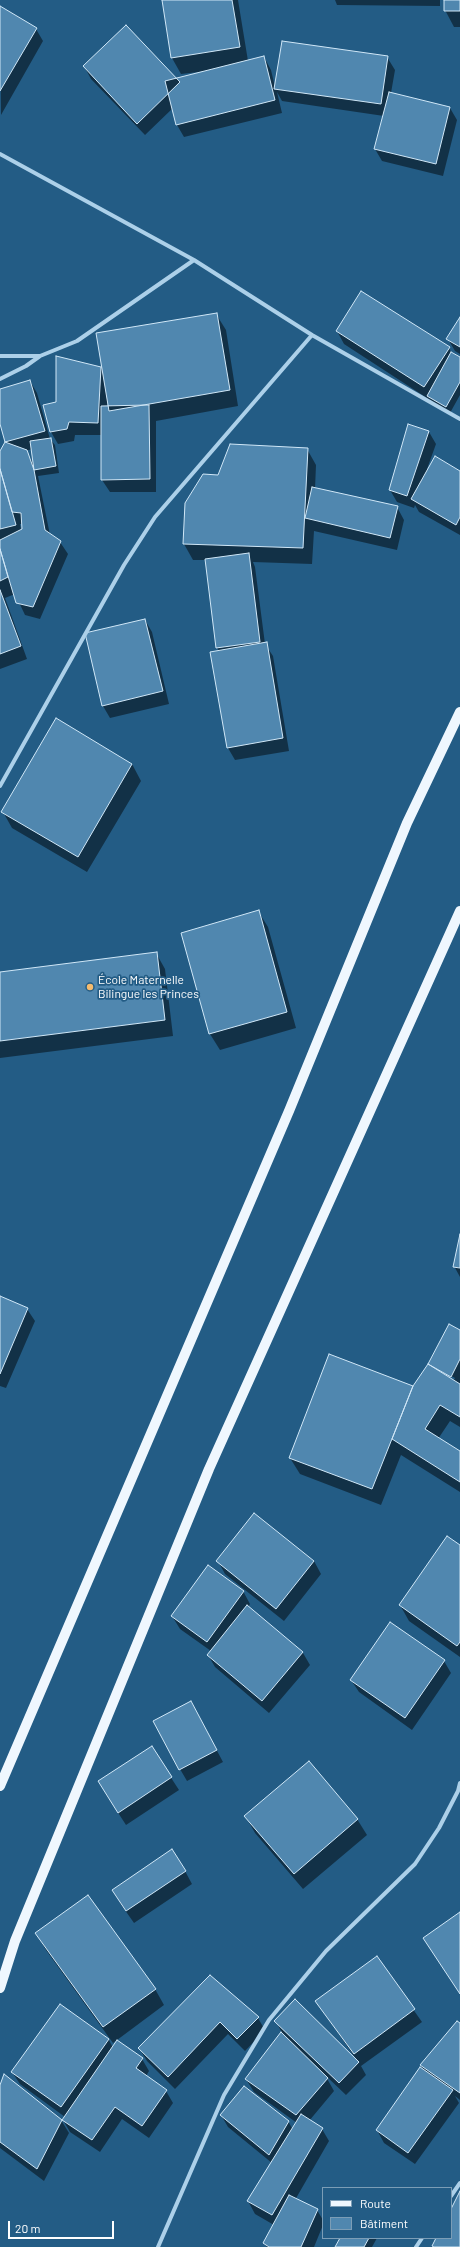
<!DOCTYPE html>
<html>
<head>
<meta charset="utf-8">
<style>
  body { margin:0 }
  #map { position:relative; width:460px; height:2247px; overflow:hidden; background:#235c85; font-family:Barlow,sans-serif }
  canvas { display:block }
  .legend { position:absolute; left:322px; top:2187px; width:130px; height:52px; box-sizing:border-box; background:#235c85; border:1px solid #7b9db6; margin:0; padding:5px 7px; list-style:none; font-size:12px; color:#fff }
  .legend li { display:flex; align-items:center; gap:8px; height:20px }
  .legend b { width:20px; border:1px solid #7b9db6 }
  .scale { position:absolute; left:8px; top:2221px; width:106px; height:18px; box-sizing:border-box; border:2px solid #fff; border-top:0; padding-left:5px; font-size:12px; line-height:14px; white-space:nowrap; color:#fff; -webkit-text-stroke:3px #235c85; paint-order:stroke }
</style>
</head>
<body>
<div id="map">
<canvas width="460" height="2247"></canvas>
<ul class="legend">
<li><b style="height:5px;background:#eff7fe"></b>Route</li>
<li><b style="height:11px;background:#5087af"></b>Bâtiment</li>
</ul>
<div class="scale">20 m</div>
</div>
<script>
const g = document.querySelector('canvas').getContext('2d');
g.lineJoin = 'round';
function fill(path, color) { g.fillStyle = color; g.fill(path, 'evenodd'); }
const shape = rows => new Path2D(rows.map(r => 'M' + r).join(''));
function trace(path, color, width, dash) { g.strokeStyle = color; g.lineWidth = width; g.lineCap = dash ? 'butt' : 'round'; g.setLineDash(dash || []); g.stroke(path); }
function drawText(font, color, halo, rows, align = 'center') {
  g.font = font + ' Barlow,sans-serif'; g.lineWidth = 3.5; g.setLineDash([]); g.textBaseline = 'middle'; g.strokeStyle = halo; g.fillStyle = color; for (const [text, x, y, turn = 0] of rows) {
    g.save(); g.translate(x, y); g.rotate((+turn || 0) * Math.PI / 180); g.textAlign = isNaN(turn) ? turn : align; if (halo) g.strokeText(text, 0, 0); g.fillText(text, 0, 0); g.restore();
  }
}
fill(shape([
  [163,0,238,0,248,61,264,57,271,70,275,87,387,57,395,70,391,93,450,108,457,120,443,176,382,161,375,149,384,116,282,101,277,92,282,113,184,137,177,125,173,108,145,135,91,79,84,66,176,79,207,71,181,74,172,58],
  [335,0,440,0,440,6,337,5],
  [445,0,460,0,460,27,454,27,445,10],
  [0,8,36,29,43,41,1,115],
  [216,314,226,330,238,406,156,421,156,492,110,492,102,480,102,435,75,435,74,441,58,444,51,432,57,403,57,357,103,368],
  [107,399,109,407,107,407],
  [460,318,460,354,455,351,448,339],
  [337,331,449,348,452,354,460,358,460,395,450,413,344,344],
  [30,381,37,393,50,439,55,445,59,473,38,476,50,535,60,542,68,554,40,619,25,615,15,594,5,598,27,659,0,669,0,453,6,442,0,420,0,390],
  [32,449,34,465,26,451],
  [20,524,23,524,23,529,21,530],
  [429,432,436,444,427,469,460,472,460,535,419,512,415,505,414,508,397,502,390,490],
  [307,449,316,465,315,489,397,507,404,520,397,550,314,531,312,564,253,562,255,567,265,644,273,656,289,751,235,760,228,748,219,651,217,647,206,560,193,560,184,544,218,476],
  [145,620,152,632,169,704,110,718,103,706],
  [132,764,141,781,87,872,12,828,3,812],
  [258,911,268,927,296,1028,220,1050,210,1034,182,933],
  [156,953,165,969,173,1036,0,1058,0,973],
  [460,1238,460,1277,454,1266],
  [0,1297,27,1309,35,1321,6,1388,0,1386],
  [460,1331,460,1427,450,1421,438,1439,460,1453,460,1492,401,1455,381,1505,300,1474,290,1458,330,1355,413,1387,429,1364],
  [433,1366,455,1378,454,1380,433,1368],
  [255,1515,314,1561,321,1574,284,1621,225,1574,218,1561],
  [460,1546,460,1657,409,1621,400,1605],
  [243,1591,250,1604,248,1607,303,1653,310,1665,269,1713,215,1667,208,1655,211,1651,180,1629,172,1616],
  [444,1661,451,1673,412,1730,359,1692,351,1680],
  [191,1702,223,1762,187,1781,180,1769],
  [151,1747,179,1790,126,1825,106,1794],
  [246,1817,357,1819,367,1835,303,1889,255,1833],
  [185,1871,192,1884,134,1923,120,1903],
  [460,1914,460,1994,424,1938],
  [36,1933,155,1989,164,2005,113,2043,46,1950],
  [377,1958,422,2022,361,2066,366,2075,346,2095,325,2075,334,2091,309,2121,322,2129,329,2141,295,2200,317,2210,323,2220,323,2225,314,2247,267,2247,264,2243,274,2225,255,2214,248,2201,272,2163,228,2127,221,2115,288,2121,293,2130,297,2123,254,2092,246,2079,282,2033,276,2021,356,2059,317,2002],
  [210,1976,258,2018,265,2030,245,2051,228,2034,175,2089,147,2061,139,2048],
  [60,2005,109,2040,113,2048,142,2059,149,2071,146,2076,166,2091,173,2103,149,2138,122,2119,100,2152,70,2132,63,2120,65,2117,20,2084,12,2072],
  [460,2025,460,2100,455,2096,459,2103,415,2164,384,2143,377,2130,425,2071,421,2066],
  [0,2088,61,2120,69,2133,44,2181,0,2148],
  [341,2238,377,2238,372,2247,336,2247]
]), '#0007');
const building = shape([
  [162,0,232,0,240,47,171,58,162,0],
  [444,0,460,0,460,11,444,11,444,0],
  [0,6,37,28,0,91,0,6],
  [126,25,180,82,137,124,83,66,126,25],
  [282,41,388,56,381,104,274,89,282,41],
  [264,56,275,100,176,125,165,81,264,56],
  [389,92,450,107,436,164,374,149,389,92],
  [361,291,450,347,424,387,336,331,361,291],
  [217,313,230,390,109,411,96,333,217,313],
  [460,317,460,347,446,339,460,317],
  [451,352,460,357,460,382,446,407,427,396,451,352],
  [56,356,101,367,98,423,69,422,67,429,50,432,43,405,56,402,56,356],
  [30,380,45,431,5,442,0,424,0,389,30,380],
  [149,405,150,479,101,480,101,406,149,405],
  [408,424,429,431,407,496,389,490,408,424],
  [51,438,56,466,34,470,30,441,51,438],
  [5,442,27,450,34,470,45,530,61,541,33,607,16,603,0,549,0,540,22,529,21,513,12,512,0,469,0,451,5,442],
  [230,444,308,448,303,548,183,544,185,503,203,474,218,475,230,444],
  [435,456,460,471,460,517,456,525,411,499,435,456],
  [0,469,16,525,0,529,0,469],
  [312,487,398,506,390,538,305,518,312,487],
  [0,549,8,577,0,581,0,549],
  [249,553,260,642,216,648,205,559,249,553],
  [0,590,21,646,0,654,0,590],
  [145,619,163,691,102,706,85,633,145,619],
  [267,642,283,738,227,748,210,652,267,642],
  [56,718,132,764,78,857,1,812,56,718],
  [259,910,287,1012,209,1034,181,933,259,910],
  [157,952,165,1020,0,1041,0,972,157,952],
  [460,1234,460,1268,453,1267,460,1234],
  [0,1296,28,1308,0,1374,0,1296],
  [449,1324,460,1330,460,1359,451,1377,428,1364,449,1324],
  [329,1354,413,1386,372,1489,289,1458,329,1354],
  [428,1364,460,1384,460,1417,440,1405,425,1429,460,1451,460,1482,392,1439,413,1386,428,1364],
  [254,1513,314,1561,276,1609,216,1561,254,1513],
  [447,1536,460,1545,460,1642,457,1646,399,1605,447,1536],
  [208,1565,244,1591,207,1642,171,1616,208,1565],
  [247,1605,303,1652,262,1701,207,1655,247,1605],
  [390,1622,445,1660,405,1718,350,1680,390,1622],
  [191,1701,217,1750,179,1770,153,1721,191,1701],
  [152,1746,172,1777,118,1813,98,1781,152,1746],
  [309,1761,358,1819,294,1874,244,1816,309,1761],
  [172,1849,186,1871,126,1911,112,1890,172,1849],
  [88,1895,156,1989,103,2027,35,1933,88,1895],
  [460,1912,460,1994,423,1938,460,1912],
  [377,1956,415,2009,354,2054,315,2001,377,1956],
  [210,1975,259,2017,237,2039,220,2022,168,2077,138,2048,210,1975],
  [295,1999,359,2062,339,2083,274,2021,295,1999],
  [60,2004,109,2039,61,2107,11,2072,60,2004],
  [457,2021,460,2023,460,2093,420,2065,457,2021],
  [281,2032,328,2078,296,2115,245,2079,281,2032],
  [117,2040,143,2058,136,2068,167,2090,142,2126,115,2107,92,2140,62,2120,117,2040],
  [420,2067,453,2090,408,2153,376,2130,420,2067],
  [4,2074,62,2120,37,2169,0,2142,0,2085,4,2074],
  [244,2086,289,2121,269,2155,220,2115,244,2086],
  [301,2114,323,2128,272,2215,247,2201,301,2114],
  [460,2191,460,2247,434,2247,432,2246,436,2238,451,2238,451,2209,460,2191],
  [289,2195,318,2209,301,2247,269,2247,263,2243,289,2195],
  [340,2238,369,2238,364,2247,335,2247,340,2238]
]);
fill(building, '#5087af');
trace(building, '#d0e7f7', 1);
trace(shape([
  [0,154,194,260,312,335,460,419],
  [0,356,40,356,77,341,194,260],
  [0,379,26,366,40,356],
  [0,786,124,565,155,517,312,335],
  [451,2196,460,2183],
  [158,2247,224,2095,269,2020,326,1951,415,1864,439,1828,458,1791,460,1783],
  [416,2247,422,2238]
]), '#acd0e9', 4);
trace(shape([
  [0,1786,289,1111,407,823,460,712],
  [0,1988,15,1941,209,1469,460,911]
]), '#eff7fe', 10);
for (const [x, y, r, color] of [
  [90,987,4,"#f4bb6f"]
]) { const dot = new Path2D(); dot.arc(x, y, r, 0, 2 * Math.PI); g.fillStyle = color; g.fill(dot); trace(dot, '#235c85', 1.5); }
drawText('12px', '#fff', '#235c85', [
  ["École Maternelle",98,980],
  ["Bilingue les Princes",98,994]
], 'left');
</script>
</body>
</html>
